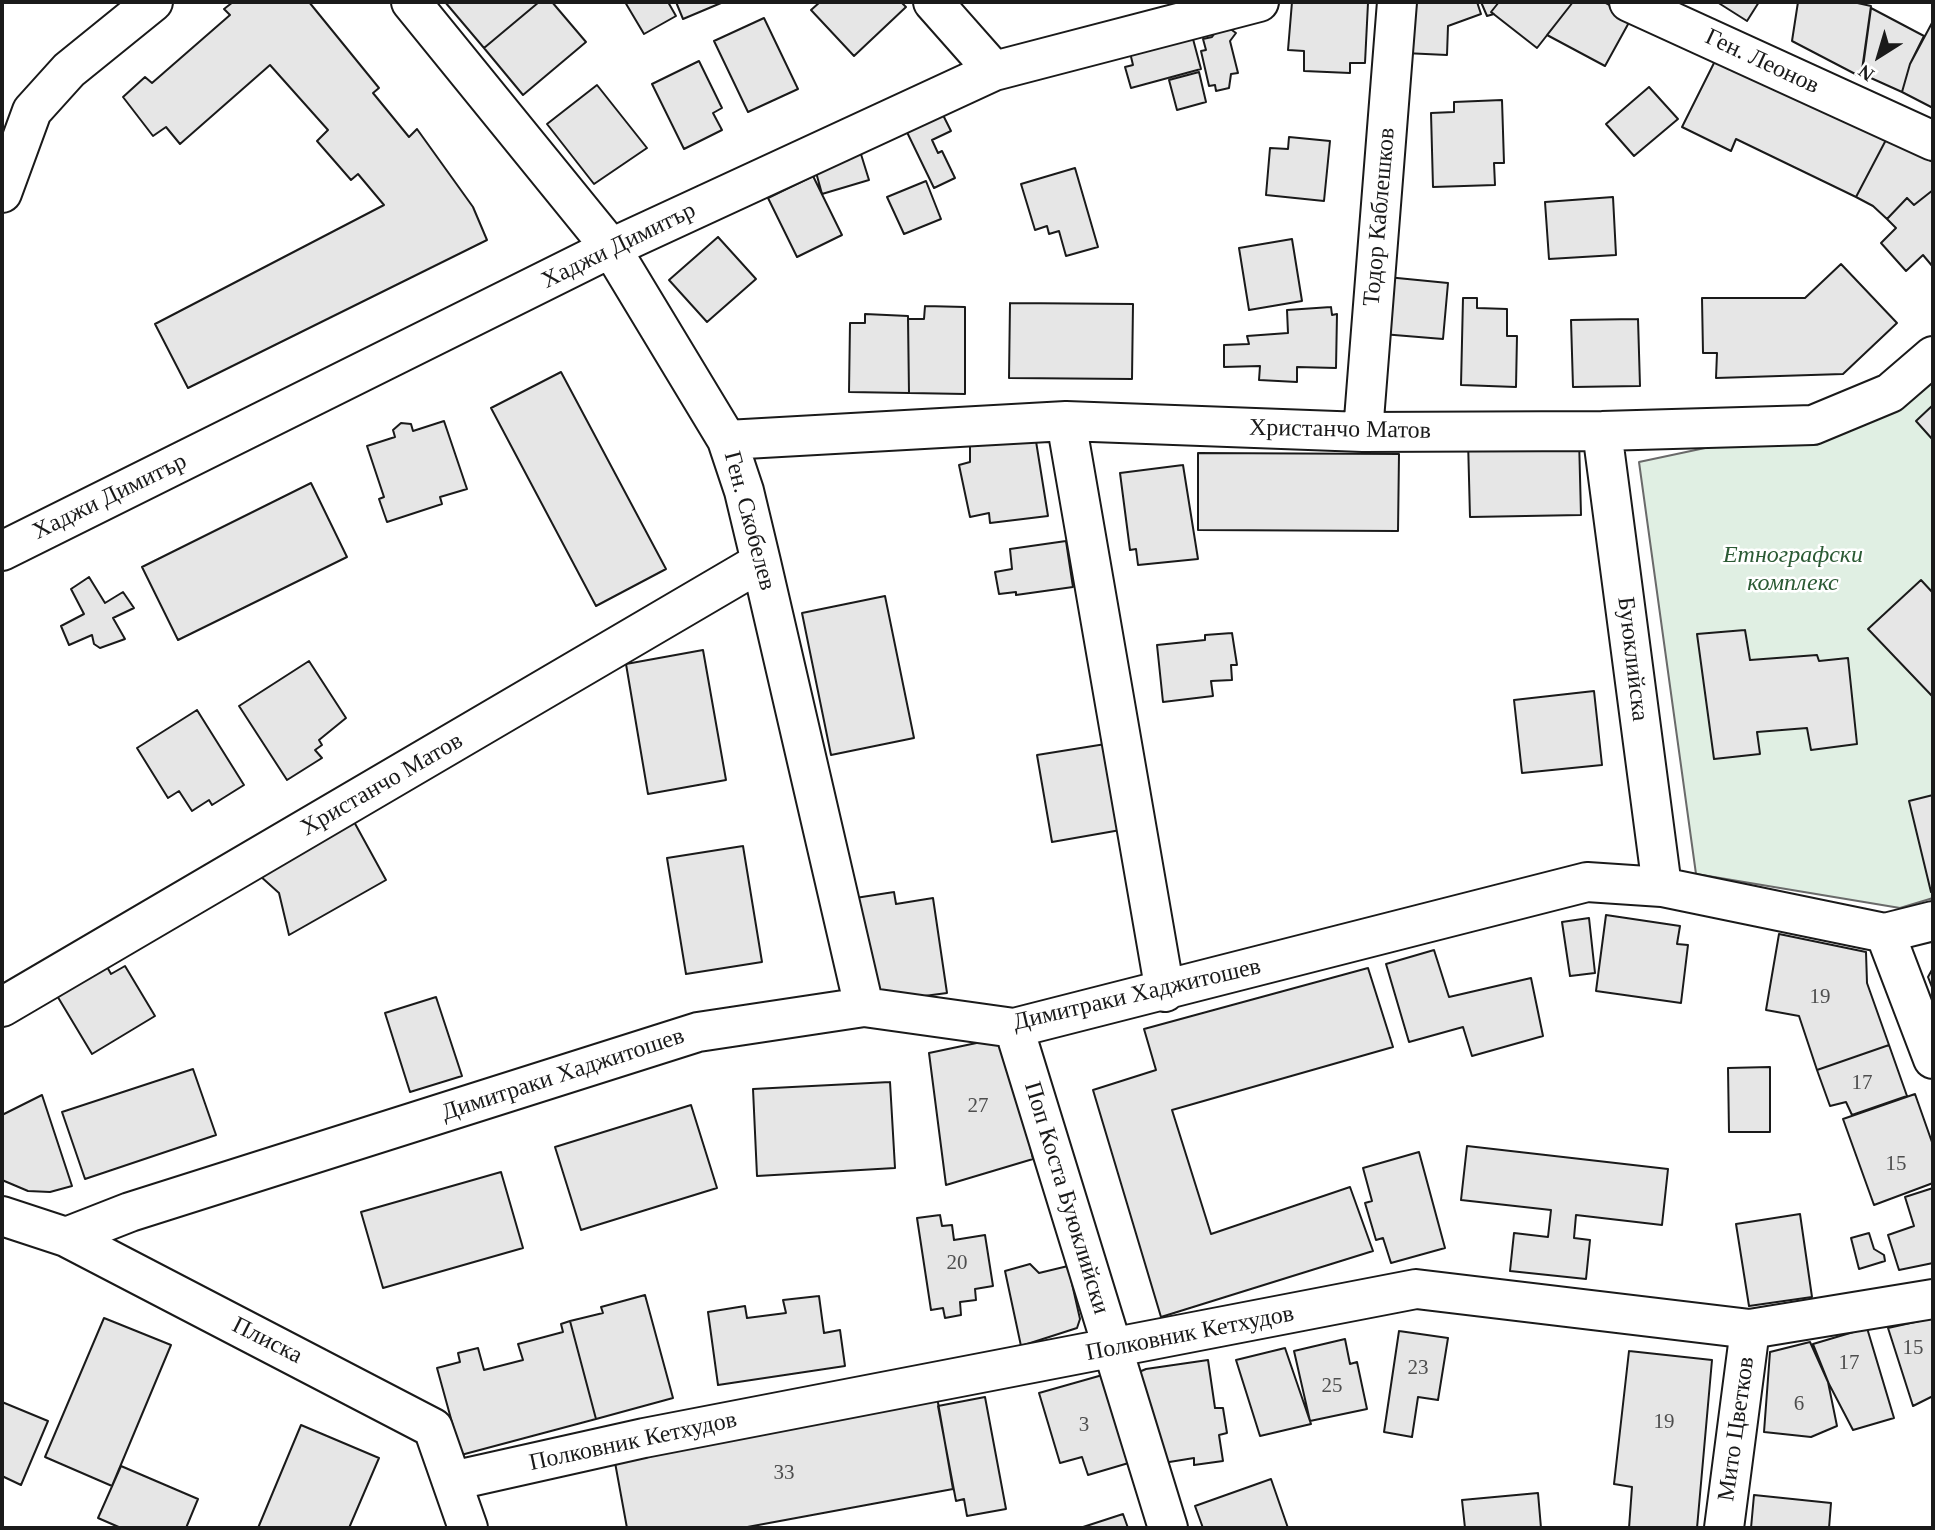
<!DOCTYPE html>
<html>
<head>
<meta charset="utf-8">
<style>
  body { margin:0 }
  #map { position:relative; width:1935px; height:1530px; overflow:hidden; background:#fff; font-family:Georgia,serif }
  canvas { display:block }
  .frame { position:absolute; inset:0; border:4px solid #1a1a1a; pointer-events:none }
  .north { position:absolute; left:1844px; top:21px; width:70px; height:70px; -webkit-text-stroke:5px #fff; paint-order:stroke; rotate:217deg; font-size:19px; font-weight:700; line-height:28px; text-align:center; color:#1a1a1a }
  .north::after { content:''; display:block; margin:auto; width:24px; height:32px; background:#1a1a1a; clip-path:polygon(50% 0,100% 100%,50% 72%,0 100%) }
</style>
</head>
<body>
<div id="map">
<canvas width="1935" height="1530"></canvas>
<div class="frame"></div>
<div class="north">N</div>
</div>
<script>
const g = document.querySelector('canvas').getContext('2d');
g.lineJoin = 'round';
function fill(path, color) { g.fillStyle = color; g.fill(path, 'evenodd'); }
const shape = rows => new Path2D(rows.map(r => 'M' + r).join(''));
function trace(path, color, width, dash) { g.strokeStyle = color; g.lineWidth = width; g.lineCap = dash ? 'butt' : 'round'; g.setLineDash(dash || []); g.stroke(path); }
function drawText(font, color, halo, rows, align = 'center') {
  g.font = font + ' Georgia,serif'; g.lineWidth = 5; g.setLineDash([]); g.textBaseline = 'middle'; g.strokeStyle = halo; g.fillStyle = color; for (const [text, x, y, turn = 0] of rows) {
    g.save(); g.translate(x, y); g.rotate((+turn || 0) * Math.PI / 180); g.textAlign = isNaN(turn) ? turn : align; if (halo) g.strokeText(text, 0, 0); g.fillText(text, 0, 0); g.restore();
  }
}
const green = shape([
  [1933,379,1933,898,1900,908,1696,874,1639,462,1903,406,1933,379]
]);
fill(green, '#e0efe3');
trace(green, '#6a6a6a', 2);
const building = shape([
  [233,2,309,2,379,88,373,93,409,137,417,129,473,207,487,240,188,388,155,324,384,205,358,174,351,180,317,141,328,130,270,65,180,144,166,127,153,136,123,97,145,77,152,83,230,15,224,9,233,2],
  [445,2,539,2,484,48,445,2],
  [539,2,552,2,586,42,523,95,484,48,539,2],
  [625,2,668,2,676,16,644,34,625,2],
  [676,2,720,2,721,3,683,19,676,2],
  [820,2,901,2,906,7,854,56,811,10,820,2],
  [1292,2,1368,3,1365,63,1350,63,1350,73,1304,71,1304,51,1288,50,1292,2],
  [1405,2,1477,2,1481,14,1448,26,1447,55,1404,53,1405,2],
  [1481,2,1499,2,1491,12,1494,14,1487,16,1481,2],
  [1499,2,1573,2,1537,48,1491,12,1499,2],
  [1573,2,1604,2,1632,17,1605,66,1547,35,1573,2],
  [1717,2,1759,2,1747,21,1717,2],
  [1798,2,1853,2,1871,6,1861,77,1792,41,1798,2],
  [1871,8,1924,36,1910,64,1902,92,1862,74,1871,8],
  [764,18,798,89,748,112,714,41,764,18],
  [1933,21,1933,108,1902,92,1910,64,1933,21],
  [1222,23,1236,33,1230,41,1238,73,1231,74,1229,88,1216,91,1215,85,1209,86,1201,51,1206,50,1203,39,1212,37,1222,23],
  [1189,24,1201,69,1131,88,1125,67,1133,65,1127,40,1189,24],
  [1717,57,1887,138,1856,197,1736,139,1731,151,1682,127,1717,57],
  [699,61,722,108,713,113,722,130,684,149,652,84,699,61],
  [1199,72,1206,102,1177,110,1169,80,1199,72],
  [597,85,647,148,594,184,547,124,597,85],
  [1649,87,1678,119,1634,156,1606,124,1649,87],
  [1502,100,1504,163,1494,163,1495,185,1433,187,1431,113,1454,112,1454,102,1502,100],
  [940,109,951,131,932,140,938,153,942,151,955,178,934,188,904,126,940,109],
  [1289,137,1330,141,1324,201,1266,195,1270,148,1288,149,1289,137],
  [1887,138,1933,162,1933,190,1914,205,1907,198,1887,219,1873,206,1856,197,1887,138],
  [860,151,869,180,822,194,814,165,860,151],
  [1075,168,1098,247,1066,256,1059,231,1049,234,1047,226,1035,230,1021,184,1075,168],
  [813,176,842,235,797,257,768,198,813,176],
  [926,181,941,219,904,234,887,197,926,181],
  [1933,190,1933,267,1923,255,1906,271,1881,243,1896,228,1887,219,1907,198,1914,205,1933,190],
  [1613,197,1616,255,1549,259,1545,202,1613,197],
  [718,237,756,279,707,322,669,280,718,237],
  [1292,239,1302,301,1249,310,1239,248,1292,239],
  [1841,264,1897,323,1843,374,1716,378,1717,353,1703,353,1702,298,1805,298,1841,264],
  [1387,277,1448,283,1443,339,1382,334,1387,277],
  [1463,298,1477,298,1477,308,1507,309,1507,336,1517,336,1516,387,1461,385,1463,298],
  [1010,303,1133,304,1132,379,1009,378,1010,303],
  [925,306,965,307,965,394,909,393,908,319,924,319,925,306],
  [1331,307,1332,315,1337,314,1336,368,1297,367,1297,382,1259,380,1260,366,1224,367,1224,345,1249,344,1247,336,1288,333,1287,310,1331,307],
  [865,314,908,316,909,393,849,392,850,323,865,323,865,314],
  [1638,319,1640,386,1573,387,1571,320,1638,319],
  [561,372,666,569,596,606,491,408,561,372],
  [1933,405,1933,440,1916,421,1933,405],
  [444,421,467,489,440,497,442,504,387,522,379,499,384,497,367,446,395,437,393,430,401,423,411,424,413,431,444,421],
  [1035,435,1048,516,990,523,989,513,970,517,959,465,970,462,970,436,1035,435],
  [1579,438,1581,515,1470,517,1468,440,1579,438],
  [1198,453,1399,454,1398,531,1198,530,1198,453],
  [1183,465,1198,559,1138,565,1136,549,1130,550,1120,473,1183,465],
  [311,483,347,557,178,640,142,567,311,483],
  [1066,541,1073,587,1016,595,1016,592,999,594,995,572,1012,569,1010,549,1066,541],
  [89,577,105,603,123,592,134,608,113,618,125,639,100,648,94,644,92,635,69,645,61,626,84,614,71,589,89,577],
  [1921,580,1933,593,1933,697,1868,629,1921,580],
  [885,596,914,738,831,755,802,613,885,596],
  [1745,630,1750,660,1817,655,1819,661,1848,658,1857,744,1811,750,1807,728,1757,732,1760,754,1714,759,1697,634,1745,630],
  [1232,633,1237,665,1231,665,1232,680,1211,681,1213,696,1163,702,1157,645,1205,640,1205,635,1232,633],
  [703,650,726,780,648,794,626,664,703,650],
  [309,661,346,718,319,740,322,745,315,750,322,758,287,780,239,706,309,661],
  [1594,691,1602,765,1522,773,1514,700,1594,691],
  [197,710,244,785,212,805,209,800,192,811,179,791,168,798,137,748,197,710],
  [1118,742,1132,828,1052,842,1037,755,1118,742],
  [1933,795,1933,891,1931,892,1909,801,1933,795],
  [347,809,386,880,289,935,279,893,249,866,347,809],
  [743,846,762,962,686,974,667,858,743,846],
  [894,892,896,904,933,898,947,993,864,1004,849,899,894,892],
  [1606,915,1680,926,1677,944,1688,945,1681,1003,1596,991,1606,915],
  [1589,918,1595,973,1570,976,1562,922,1589,918],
  [1779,934,1866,952,1867,983,1889,1045,1817,1070,1799,1016,1766,1010,1779,934],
  [1434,950,1449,997,1531,978,1543,1036,1472,1056,1463,1027,1409,1042,1386,964,1434,950],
  [106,965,111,974,125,966,155,1016,92,1054,56,994,106,965],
  [1368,968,1393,1047,1172,1110,1211,1234,1350,1187,1373,1251,1161,1317,1093,1090,1156,1070,1144,1029,1368,968],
  [1933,968,1933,990,1928,977,1933,968],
  [436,997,462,1076,410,1092,385,1013,436,997],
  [1005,1037,1033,1159,946,1185,929,1053,1005,1037],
  [1889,1045,1907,1096,1852,1115,1846,1102,1830,1106,1817,1070,1889,1045],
  [1770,1067,1770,1132,1729,1132,1728,1068,1770,1067],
  [193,1069,216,1135,85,1179,62,1112,193,1069],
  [890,1082,895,1168,757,1176,753,1089,890,1082],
  [1915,1094,1933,1145,1933,1183,1874,1205,1843,1119,1915,1094],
  [42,1095,72,1186,50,1192,28,1191,2,1180,2,1115,42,1095],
  [691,1105,717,1188,581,1230,555,1147,691,1105],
  [1467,1146,1668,1169,1662,1225,1576,1215,1574,1238,1590,1240,1586,1279,1510,1271,1514,1233,1548,1237,1551,1210,1461,1200,1467,1146],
  [1419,1152,1445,1248,1391,1263,1383,1238,1376,1240,1365,1203,1372,1201,1363,1168,1419,1152],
  [501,1172,523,1248,383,1288,361,1212,501,1172],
  [1933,1188,1933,1263,1899,1270,1888,1235,1914,1226,1905,1197,1933,1188],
  [1800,1214,1812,1297,1749,1306,1736,1224,1800,1214],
  [940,1215,942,1226,952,1225,954,1240,985,1235,993,1286,975,1289,976,1300,960,1302,961,1315,945,1318,943,1308,931,1310,917,1218,940,1215],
  [1869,1233,1874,1249,1884,1255,1885,1261,1859,1269,1851,1238,1869,1233],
  [1030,1264,1039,1273,1068,1266,1080,1319,1077,1328,1021,1346,1005,1271,1030,1264],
  [645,1295,673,1398,596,1419,570,1321,603,1313,601,1307,645,1295],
  [819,1296,824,1333,840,1330,845,1366,718,1385,708,1312,745,1306,747,1318,786,1313,783,1300,819,1296],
  [104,1318,171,1345,112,1486,45,1457,104,1318],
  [1933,1318,1933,1396,1913,1406,1888,1328,1933,1318],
  [570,1321,596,1419,461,1455,437,1368,460,1362,458,1353,478,1348,484,1370,523,1360,518,1344,563,1332,561,1324,570,1321],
  [1867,1328,1894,1418,1853,1430,1829,1384,1813,1344,1867,1328],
  [1399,1331,1448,1338,1438,1400,1418,1397,1412,1437,1384,1432,1399,1331],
  [1345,1339,1350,1364,1357,1362,1367,1409,1310,1421,1294,1351,1345,1339],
  [1810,1342,1828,1382,1837,1426,1811,1437,1764,1432,1770,1352,1810,1342],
  [1285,1348,1311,1424,1260,1436,1236,1360,1285,1348],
  [1629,1351,1712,1360,1697,1528,1629,1528,1632,1487,1614,1484,1629,1351],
  [1208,1360,1215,1408,1223,1408,1227,1433,1219,1435,1223,1461,1194,1465,1194,1458,1157,1464,1139,1372,1146,1369,1208,1360],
  [1106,1374,1132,1462,1088,1475,1082,1457,1060,1463,1039,1393,1106,1374],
  [937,1397,953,1489,742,1528,627,1528,614,1457,937,1397],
  [985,1397,1006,1509,967,1516,964,1499,956,1501,938,1406,985,1397],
  [2,1402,48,1421,21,1485,2,1476,2,1402],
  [301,1425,379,1458,349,1528,258,1528,301,1425],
  [121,1466,198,1499,186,1528,121,1528,98,1518,121,1466],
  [1271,1479,1288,1528,1203,1528,1195,1506,1271,1479],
  [1538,1493,1541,1528,1465,1528,1462,1500,1538,1493],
  [1754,1495,1831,1503,1829,1528,1751,1528,1754,1495],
  [1123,1514,1128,1528,1080,1528,1123,1514]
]);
fill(building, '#e6e6e6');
trace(building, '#1a1a1a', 2);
const minor = shape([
  [411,2,611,248,727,440,744,491,761,562,864,1007],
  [933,2,994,71],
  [1629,2,1933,141],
  [2,193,32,111,69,70,153,2],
  [1066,421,1165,992],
  [1602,431,1662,887],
  [1363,432,1397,2],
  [727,440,1066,421,1363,432,1602,431,1813,425,1890,393,1933,356],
  [2,551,611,248,994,71,1259,2],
  [1885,933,1933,1059],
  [2,1007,761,562],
  [1014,1028,1168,1528],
  [2,1216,66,1237,433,1428,468,1528],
  [66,1237,130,1212,698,1032,864,1007,1014,1028,1587,882,1662,887,1885,933,1933,921],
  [452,1481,644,1438,1416,1289,1750,1329,1933,1299],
  [1724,1528,1750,1329]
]);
trace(minor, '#1a1a1a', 42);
trace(minor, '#fff', 38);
drawText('21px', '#4d4d4d', null, [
  ["19",1820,997],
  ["17",1862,1083],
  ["27",978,1106],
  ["15",1896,1164],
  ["20",957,1263],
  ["15",1913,1348],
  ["17",1849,1363],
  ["23",1418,1368],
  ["25",1332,1386],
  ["6",1799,1404],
  ["19",1664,1422],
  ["3",1084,1425],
  ["33",784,1473]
]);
drawText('24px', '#1a1a1a', '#fff', [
  ["Ген. Леонов",1762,62,25],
  ["Тодор Каблешков",1380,217,-85],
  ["Хаджи Димитър",619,246,-26],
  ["Христанчо Матов",1340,430,1],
  ["Хаджи Димитър",110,497,-26],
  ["Ген. Скобелев",749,521,75],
  ["Буюклийска",1632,659,83],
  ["Христанчо Матов",382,785,-30],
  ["Димитраки Хаджитошев",1137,995,-13],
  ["Димитраки Хаджитошев",563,1075,-18],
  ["Поп Коста Буюклийски",1066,1198,73],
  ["Полковник Кетхудов",1190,1334,-11],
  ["Плиска",267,1341,27],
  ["Мито Цветков",1737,1429,-82],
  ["Полковник Кетхудов",633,1442,-12]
]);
drawText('italic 24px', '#2b5a34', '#fff', [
  ["Етнографски",1793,556],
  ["комплекс",1793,584]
]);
</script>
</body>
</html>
